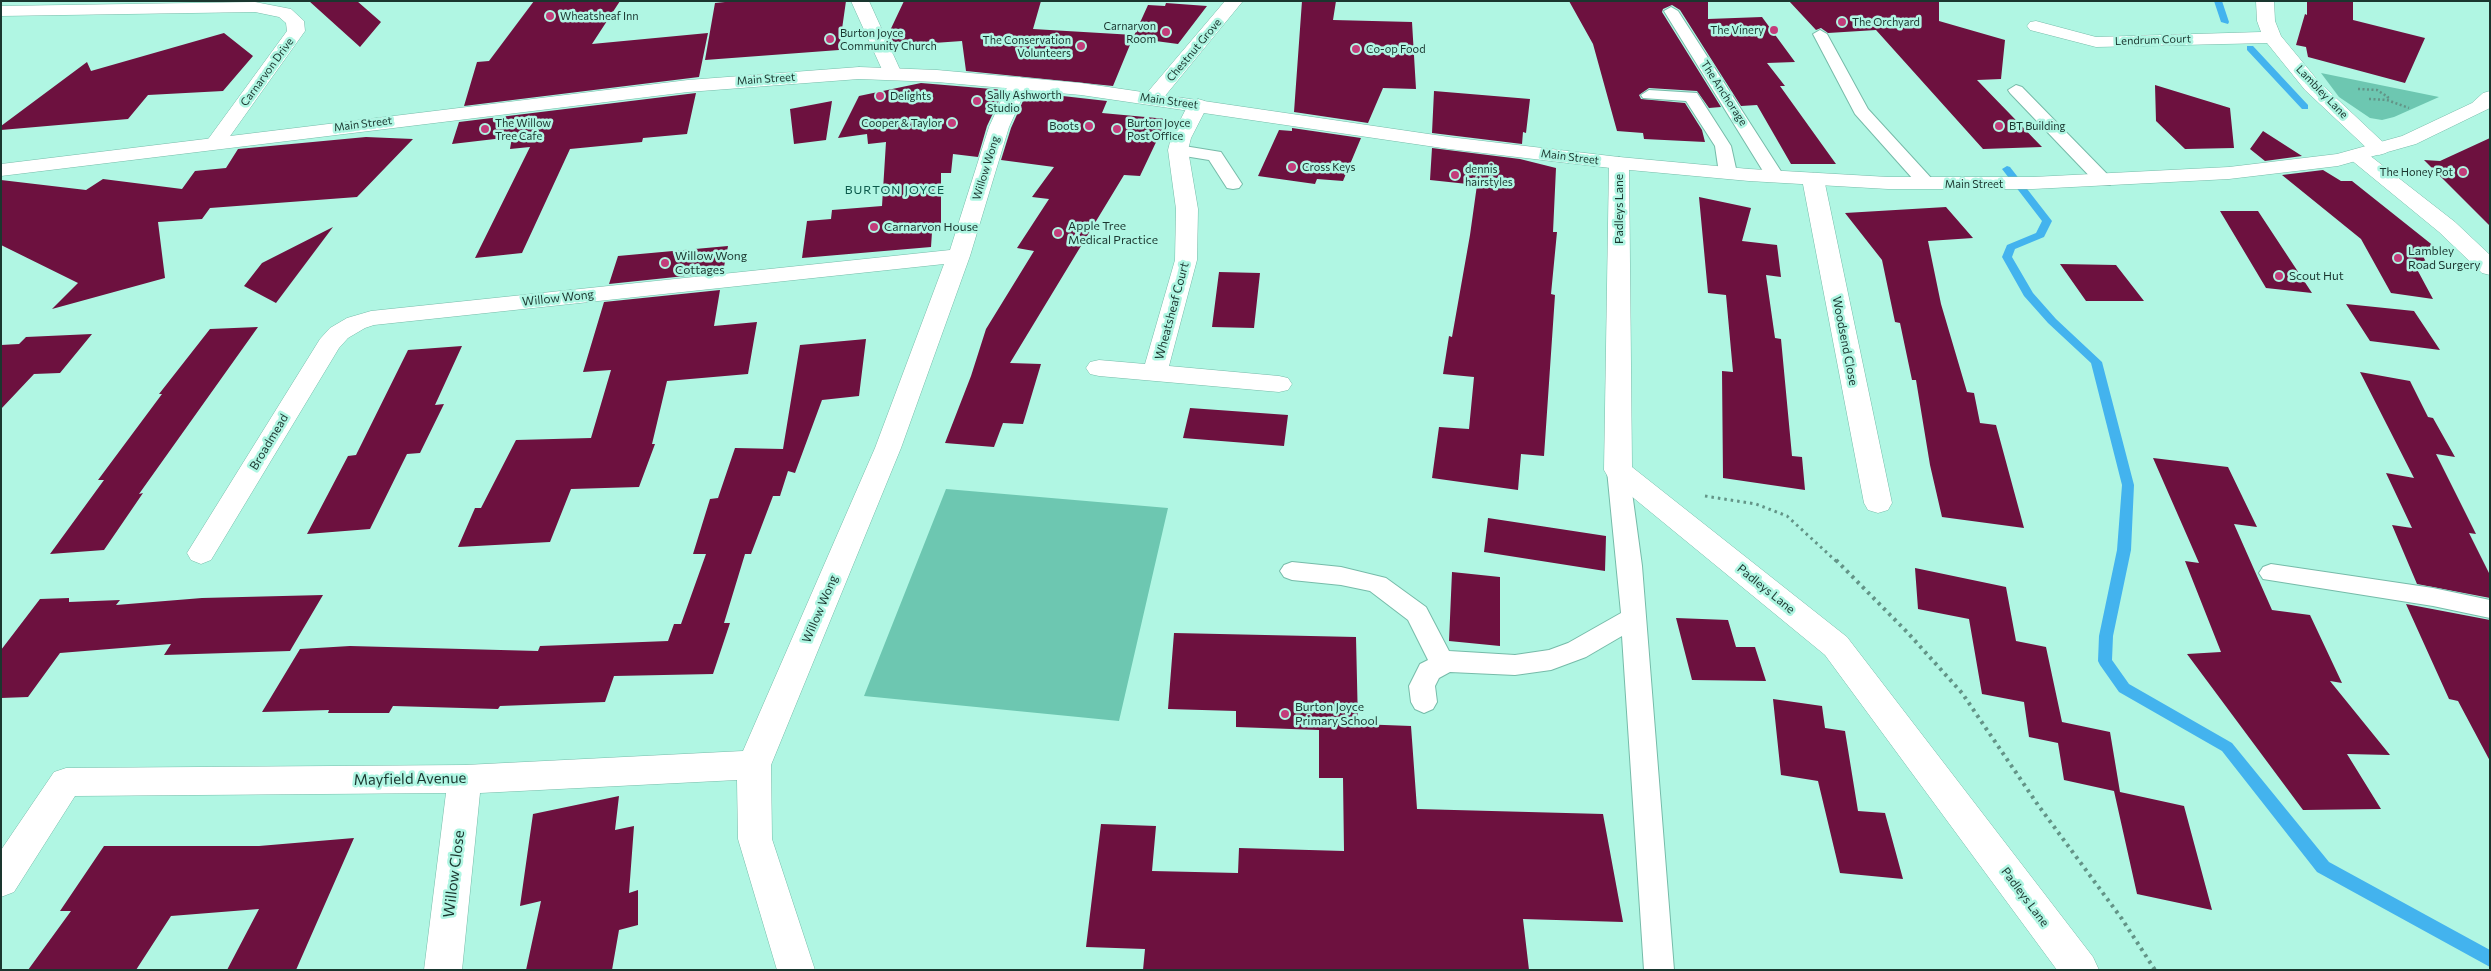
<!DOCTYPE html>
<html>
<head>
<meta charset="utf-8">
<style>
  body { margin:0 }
  #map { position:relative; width:2491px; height:971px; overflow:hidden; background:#b0f6e3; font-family:Commissioner,sans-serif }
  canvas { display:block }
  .frame { position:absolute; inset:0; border:2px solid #1a362f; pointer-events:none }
</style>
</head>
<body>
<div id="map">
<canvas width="2491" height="971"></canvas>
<div class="frame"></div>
</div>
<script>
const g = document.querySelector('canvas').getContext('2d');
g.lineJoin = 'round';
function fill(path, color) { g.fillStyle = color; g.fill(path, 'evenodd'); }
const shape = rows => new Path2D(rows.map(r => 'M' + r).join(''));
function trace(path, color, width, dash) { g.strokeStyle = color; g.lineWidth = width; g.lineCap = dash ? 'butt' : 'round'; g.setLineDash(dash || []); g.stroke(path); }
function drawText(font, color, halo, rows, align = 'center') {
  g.font = font + ' Commissioner,sans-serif'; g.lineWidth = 5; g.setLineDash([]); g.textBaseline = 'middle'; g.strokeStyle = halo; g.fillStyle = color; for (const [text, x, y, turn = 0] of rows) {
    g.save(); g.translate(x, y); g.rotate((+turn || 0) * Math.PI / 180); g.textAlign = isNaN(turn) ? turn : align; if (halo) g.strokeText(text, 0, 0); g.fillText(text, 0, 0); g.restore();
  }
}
fill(shape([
  [2321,73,2439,97,2394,117,2382,120,2370,118,2339,97],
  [946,489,1168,508,1119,721,864,696]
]), '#6dc7b1');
fill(shape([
  [2214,1,2222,1,2229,22,2228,24,2221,22,2214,1],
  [2247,46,2253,46,2308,105,2308,109,2302,109,2247,50,2247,46],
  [2007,166,2010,167,2052,221,2044,237,2015,249,2012,257,2033,293,2056,319,2102,362,2134,485,2131,550,2113,636,2112,660,2129,684,2232,743,2329,862,2490,950,2490,967,2317,872,2222,751,2119,692,2100,665,2098,661,2099,636,2117,550,2122,485,2091,363,2048,323,2024,296,2002,257,2007,245,2036,233,2042,221,2002,169,2007,166]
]), '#43b3ee');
fill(shape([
  [309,1,357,1,381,22,360,47],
  [534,1,620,1,592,44,708,33,699,77,464,106,477,62,489,61],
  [735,1,846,1,839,50,705,60,715,3],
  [904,1,1041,1,1033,29,1134,35,1113,86,966,71,962,41,891,46,887,37],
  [1302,1,1336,1,1333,20,1412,22,1416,89,1383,88,1368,123,1294,112],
  [1569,1,1708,1,1708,19,1762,17,1795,62,1767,63,1785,86,1780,86,1836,164,1791,164,1757,105,1741,106,1680,10,1672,5,1663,9,1662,12,1721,107,1709,108,1697,91,1649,88,1639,95,1641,99,1685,103,1702,130,1705,142,1644,139,1643,133,1617,131,1593,44],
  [1789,1,1939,1,1939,21,2005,40,2001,79,1977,80,2042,147,1983,149,1876,30,1828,33,1821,28,1816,30],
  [2307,1,2353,1,2353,20,2425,38,2405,83,2308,57,2306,47,2296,45,2305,14,2307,15],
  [1166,3,1207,6,1178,44,1133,38,1148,5,1165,6],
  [224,33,253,56,223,91,148,95,128,119,1,130,1,126,87,62,91,71],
  [921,83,1004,90,987,126,978,157,953,154,951,173,941,173,941,232,932,232,931,247,802,258,807,221,831,219,832,210,882,206,886,142,868,144,867,134,838,138,859,96],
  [2155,85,2230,108,2234,148,2185,149,2156,121],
  [1434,91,1530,99,1526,133,1523,132,1522,144,1432,133],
  [1027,92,1107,101,1102,113,1167,119,1140,176,1124,175,1010,363,1041,364,1023,424,1003,423,994,447,945,443,971,376,986,329,1034,251,1017,248,1049,199,1032,197,1054,167,1001,160,1011,128],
  [696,93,687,134,643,138,642,142,570,149,522,253,475,258,530,147,510,149,512,137,452,144,459,122],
  [832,101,826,140,794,144,790,109],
  [1292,128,1361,138,1343,181,1317,179,1315,184,1258,176,1279,130,1292,131],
  [2263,131,2302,156,2265,161,2250,149],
  [366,137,413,139,357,197,210,208,202,219,158,222,165,278,52,309,78,283,1,245,1,180,86,190,103,179,182,189,195,171,226,168,238,149],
  [2490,138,2490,226,2424,160,2440,161],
  [1432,148,1520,159,1556,168,1553,232,1557,232,1551,294,1555,295,1544,456,1521,454,1518,490,1432,478,1439,427,1469,429,1474,377,1443,374,1449,336,1452,337,1470,235,1477,185,1430,180],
  [2323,170,2341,181,2352,181,2445,255,2421,252,2426,262,2412,260,2433,299,2391,293,2361,239,2282,175],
  [1699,197,1751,208,1742,241,1777,245,1781,277,1766,275,1775,338,1781,339,1792,456,1802,457,1805,490,1723,478,1722,371,1733,372,1726,295,1708,293],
  [1946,207,1973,238,1928,241,1941,304,1967,392,1974,393,1980,423,1996,425,2024,528,1942,517,1930,465,1916,380,1912,380,1900,323,1895,322,1882,260,1845,213],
  [2220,211,2258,211,2312,293,2266,288],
  [333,227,276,303,244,286,262,263],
  [728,246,723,272,609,284,618,256],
  [2060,264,2116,265,2144,301,2086,301],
  [1219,272,1260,273,1254,328,1212,327],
  [720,290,714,326,757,322,748,374,667,381,652,444,655,444,639,487,571,489,550,542,458,547,475,508,481,508,516,440,591,438,611,370,583,372,604,302],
  [2346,304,2414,311,2440,350,2370,341],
  [258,327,139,494,143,493,104,550,50,554,104,480,98,480,162,394,159,394,210,329],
  [92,334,60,373,34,374,1,409,1,345,19,344,26,337],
  [866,339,859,396,822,400,795,473,788,471,780,496,773,496,751,554,745,554,724,623,730,623,713,674,614,676,605,702,500,706,498,709,393,706,389,713,328,713,329,710,262,712,300,649,350,646,538,651,540,646,668,641,674,624,681,624,706,554,693,554,710,499,718,498,735,448,783,449,800,345],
  [462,346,435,405,444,404,420,453,407,454,370,529,307,534,348,456,356,455,408,350],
  [2360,372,2410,381,2428,417,2433,418,2455,457,2436,454,2476,534,2469,533,2490,575,2490,598,2417,584,2392,525,2412,528,2386,473,2414,478],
  [1190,408,1288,415,1284,446,1183,438],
  [2153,458,2228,467,2257,527,2234,524,2272,610,2310,615,2342,683,2330,681,2390,755,2347,754,2381,809,2303,810,2187,654,2221,652,2185,561,2199,563],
  [1488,518,1606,536,1605,571,1484,552],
  [1915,568,2006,587,2016,641,2046,647,2062,722,2110,732,2120,792,2184,806,2212,910,2137,894,2114,791,2064,780,2058,743,2029,737,2024,702,1982,694,1969,619,1918,609],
  [1452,572,1500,577,1500,646,1449,641],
  [323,595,290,651,164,655,171,644,60,653,28,697,1,698,1,650,40,599,69,598,69,602,120,600,116,605,202,598],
  [2406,604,2490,620,2490,761,2458,701,2449,699],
  [1676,618,1728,620,1736,647,1755,647,1766,681,1692,680],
  [1174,633,1356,637,1358,724,1411,726,1417,809,1603,814,1623,922,1523,919,1529,970,1143,970,1145,949,1086,947,1101,824,1156,826,1152,871,1238,873,1239,848,1344,851,1343,778,1319,778,1319,730,1236,727,1236,711,1168,709],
  [1773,699,1822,706,1825,728,1845,731,1858,811,1885,813,1903,879,1840,873,1818,781,1781,775],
  [619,796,615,830,634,826,629,893,638,890,638,925,619,930,612,970,526,970,541,901,520,906,533,814],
  [354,838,296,970,227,970,259,909,171,916,136,970,28,970,71,911,60,911,104,846,259,846]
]), '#6d113f');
const service = shape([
  [1671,7,1678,11,1784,176,1781,180,1769,180,1766,176,1664,11,1671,7],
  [1820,30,1827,34,1868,109,1933,180,1936,184,1933,188,1921,188,1855,114,1813,34,1820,30],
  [2016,85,2022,87,2110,177,2113,181,2110,185,2098,185,2010,93,2008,90,2016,85],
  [1649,90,1697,93,1731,146,1737,173,1734,177,1722,177,1719,173,1715,146,1686,101,1643,98,1641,95,1649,90],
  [1178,145,1221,152,1242,184,1239,188,1233,189,1227,188,1209,160,1172,154,1170,150,1172,146,1178,145],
  [1618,462,1626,465,1629,470,1642,566,1674,970,1644,970,1622,636,1586,657,1551,670,1515,675,1450,672,1439,678,1435,686,1437,702,1433,709,1424,713,1415,709,1411,702,1409,686,1420,664,1428,660,1408,620,1370,591,1341,585,1292,580,1284,577,1280,571,1284,565,1292,562,1341,567,1386,578,1426,607,1449,651,1515,655,1549,650,1568,643,1621,613,1607,470,1610,465,1618,462],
  [2271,564,2433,588,2490,600,2490,618,2433,606,2263,579,2259,573,2263,567,2271,564]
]);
const minor = shape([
  [851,1,869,1,902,74,900,78,886,78,884,74,851,1],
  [1225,1,1243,1,1160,102,1146,102,1143,98,1146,94,1225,1],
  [2256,1,2274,1,2275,21,2281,36,2319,82,2386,145,2389,149,2386,153,2379,155,2372,153,2305,90,2267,43,2096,47,2030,30,2027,26,2030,22,2036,21,2096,37,2261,32,2257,21,2256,1],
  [255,2,291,9,304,21,305,31,223,146,216,148,209,146,206,142,287,31,286,23,279,17,255,12,1,16,1,6,255,2],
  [1019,77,1026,79,1029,83,1009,127,970,256,901,448,771,765,772,839,815,970,777,970,738,839,737,780,480,793,462,970,424,970,446,793,75,796,14,892,1,897,1,850,54,772,66,768,465,765,743,751,875,448,944,264,374,325,365,328,348,338,339,348,211,560,201,564,191,560,187,553,320,339,330,328,347,318,371,311,950,250,989,127,1009,83,1012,79,1019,77],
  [1198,99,1205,101,1208,105,1191,138,1188,150,1198,209,1197,260,1169,366,1279,376,1288,378,1292,384,1288,390,1279,392,1099,376,1090,374,1086,368,1090,362,1099,360,1145,364,1175,260,1176,209,1168,150,1171,138,1188,105,1191,101,1198,99],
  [2357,149,2364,151,2455,222,2490,255,2490,275,2482,273,2439,232,2350,159,2347,155,2350,151,2357,149],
  [1619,157,1626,159,1629,163,1632,467,1847,637,2093,957,2099,970,2057,970,1825,655,1608,477,1604,470,1609,163,1612,159,1619,157],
  [1813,173,1820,175,1824,179,1892,503,1888,510,1878,513,1868,510,1864,503,1802,179,1806,175,1813,173]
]);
const tertiary = shape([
  [859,67,937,70,1081,83,1449,137,1619,157,1749,169,1888,177,2033,177,2229,167,2337,154,2402,136,2472,103,2483,93,2490,91,2490,108,2416,144,2338,166,2229,179,2033,189,1888,189,1749,181,1619,169,1449,149,1081,95,937,82,859,79,688,92,1,176,1,164,688,80,859,67]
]);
trace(service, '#76bba9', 2);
trace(minor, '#76bba9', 1);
trace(tertiary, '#76bba9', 1);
trace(shape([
  [2358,89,2377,90,2388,97,2387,100],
  [2369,99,2387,100,2409,108]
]), '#639487', 2.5, [2, 2.5]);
trace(shape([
  [1705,496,1756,504,1787,516,1837,562]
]), '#639487', 3, [2.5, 4]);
trace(shape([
  [1836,560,1908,633,1962,693,2038,805,2122,919,2155,970]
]), '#639487', 4, [3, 4.5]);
fill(service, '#fff');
fill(minor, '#fff');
fill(tertiary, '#fff');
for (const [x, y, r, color] of [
  [550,16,5,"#c33c7a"],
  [1842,22,5,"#c33c7a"],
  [1774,30,5,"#c33c7a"],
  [1166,32,5,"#c33c7a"],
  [830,39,5,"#c33c7a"],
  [1081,46,5,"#c33c7a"],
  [1356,49,5,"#c33c7a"],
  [880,96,5,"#c33c7a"],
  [977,101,5,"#c33c7a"],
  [952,123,5,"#c33c7a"],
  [1089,126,5,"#c33c7a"],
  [1999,126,5,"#c33c7a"],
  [485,129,5,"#c33c7a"],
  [1117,129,5,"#c33c7a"],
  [1292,167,5,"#c33c7a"],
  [2463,172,5,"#c33c7a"],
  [1455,175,5,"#c33c7a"],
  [874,227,5,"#c33c7a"],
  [1058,233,5,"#c33c7a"],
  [2398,258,5,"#c33c7a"],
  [665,263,5,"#c33c7a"],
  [2279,276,5,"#c33c7a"],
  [1285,714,5,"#c33c7a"]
]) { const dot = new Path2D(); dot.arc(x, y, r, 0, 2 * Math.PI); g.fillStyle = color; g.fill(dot); trace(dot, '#b0f6e3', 2); }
drawText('11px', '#1a362f', '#b0f6e3', [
  ["Wheatsheaf Inn",560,16],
  ["The Orchyard",1852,22],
  ["Carnarvon",1156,26,"right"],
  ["Room",1156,39,"right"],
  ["The Vinery",1764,30,"right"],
  ["Burton Joyce",840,33],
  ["Community Church",840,46],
  ["The Conservation",1071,40,"right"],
  ["Volunteers",1071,53,"right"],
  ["Co-op Food",1366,49],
  ["Sally Ashworth",987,95],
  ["Studio",987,108],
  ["Delights",890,96],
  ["The Willow",495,123],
  ["Tree Cafe",495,136],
  ["Cooper & Taylor",942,123,"right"],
  ["Burton Joyce",1127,123],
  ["Post Office",1127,136],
  ["Boots",1079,126,"right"],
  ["BT Building",2009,126],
  ["Cross Keys",1302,167],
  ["dennis",1465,169],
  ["hairstyles",1465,182],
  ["The Honey Pot",2453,172,"right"]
], 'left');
drawText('11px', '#1a362f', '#b0f6e3', [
  ["Lendrum Court",2153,40,-2],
  ["Chestnut Grove",1194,50,-50],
  ["Carnarvon Drive",267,72,-54],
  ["Main Street",766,79,-4],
  ["Lambley Lane",2322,92,46],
  ["The Anchorage",1724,93,57],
  ["Main Street",1169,101,8],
  ["Main Street",363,124,-7],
  ["Main Street",1570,157,7],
  ["Willow Wong",986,168,-73],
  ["Main Street",1974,184]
]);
g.letterSpacing = '1px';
drawText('12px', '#0b594b', '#b0f6e3', [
  ["BURTON JOYCE",895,190]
]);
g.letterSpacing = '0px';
drawText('12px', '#1a362f', '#b0f6e3', [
  ["Padleys Lane",1619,209,-90],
  ["Willow Wong",558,298,-6],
  ["Wheatsheaf Court",1172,311,-75],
  ["Woodsend Close",1845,341,79],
  ["Broadmead",269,442,-59],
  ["Padleys Lane",1766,589,39],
  ["Willow Wong",820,609,-67],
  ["Padleys Lane",2025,897,53]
]);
drawText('12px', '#1a362f', '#b0f6e3', [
  ["Apple Tree",1068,226],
  ["Medical Practice",1068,240],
  ["Carnarvon House",884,227],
  ["Lambley",2408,251],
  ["Road Surgery",2408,265],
  ["Willow Wong",675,256],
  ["Cottages",675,270],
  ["Scout Hut",2289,276],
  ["Burton Joyce",1295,707],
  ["Primary School",1295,721]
], 'left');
drawText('15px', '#1a362f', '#b0f6e3', [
  ["Mayfield Avenue",410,779,-1],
  ["Willow Close",454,874,-83]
]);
</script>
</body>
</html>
